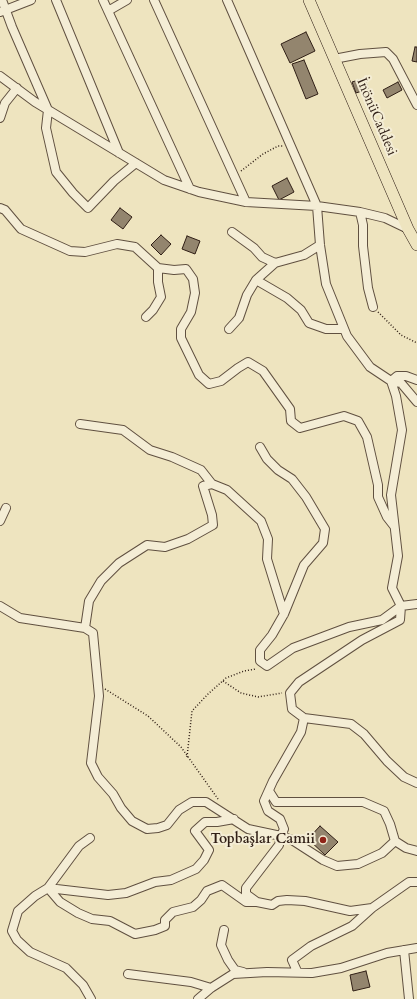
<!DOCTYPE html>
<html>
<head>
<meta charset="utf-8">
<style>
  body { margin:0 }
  canvas { display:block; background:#eee4bf }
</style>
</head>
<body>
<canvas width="417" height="999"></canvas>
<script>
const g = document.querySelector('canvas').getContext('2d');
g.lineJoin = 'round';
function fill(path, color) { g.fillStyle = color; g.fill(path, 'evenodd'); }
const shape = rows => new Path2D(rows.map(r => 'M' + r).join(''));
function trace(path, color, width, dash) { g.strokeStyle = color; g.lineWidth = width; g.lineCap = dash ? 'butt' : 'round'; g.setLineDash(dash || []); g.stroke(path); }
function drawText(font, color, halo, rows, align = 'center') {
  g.font = font + ' Cardo,serif'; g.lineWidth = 4; g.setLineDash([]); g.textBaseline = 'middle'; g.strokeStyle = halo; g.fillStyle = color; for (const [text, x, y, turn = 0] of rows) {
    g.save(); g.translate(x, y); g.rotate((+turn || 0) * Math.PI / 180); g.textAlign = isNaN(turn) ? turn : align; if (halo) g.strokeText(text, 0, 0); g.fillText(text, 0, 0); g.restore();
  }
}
const building = shape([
  [306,32,315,51,290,63,281,44,306,32],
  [415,47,417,47,417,62,412,61,415,47],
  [304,60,318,94,306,99,292,64,304,60],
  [365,78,368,89,356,93,352,82,365,78],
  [398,82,402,90,387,98,383,90,398,82],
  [287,178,294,192,279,200,272,186,287,178],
  [120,208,132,217,123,229,111,220,120,208],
  [161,235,171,244,161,255,151,245,161,235],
  [187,236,200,241,195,254,182,249,187,236],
  [320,826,338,842,325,855,308,839,320,826],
  [366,971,370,987,353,991,350,975,366,971]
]);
fill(building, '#93856e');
trace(building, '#301f16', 1);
const minor = shape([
  [2,0,12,27,48,110,46,128,56,172,73,193,88,208,114,181,136,163],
  [56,0,119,153],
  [103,0,190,189],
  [154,0,246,202],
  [227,0,317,206,320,245,326,284,347,336,370,367,391,381,396,396,402,430,391,495,398,556,392,588,401,606,400,620,362,640,299,682,290,693,292,709,304,718,351,724,364,734,387,761,404,777,417,783],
  [108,11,127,0],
  [0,12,31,0],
  [334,59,360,54,386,52,393,59,417,105],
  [0,76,35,102,164,180,199,192,246,202,317,206,360,212,385,218,408,229],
  [0,118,5,103,17,88],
  [0,208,5,210,21,229,70,251,85,252,117,244,135,247,158,268,174,270,186,269,193,279,195,293,191,312,181,329,181,338,199,375,209,384,221,381,238,368,248,362,263,371,290,409,291,421,300,428,344,416,358,421,367,437,378,485,378,497,387,517,394,526],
  [360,212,363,225,363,246,368,288,373,307],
  [232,232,254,248,262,257,275,263],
  [320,245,304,255,275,263,256,280,287,298,301,310,309,323,326,329,344,329],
  [146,317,153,310,161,297,158,282,158,268],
  [229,329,239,318,247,295,256,280],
  [417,380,406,376,397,376,391,381,401,383,417,402],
  [80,424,123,430,150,450,172,457,201,470,212,484],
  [260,447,267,459,278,470,292,479,306,497,325,529,323,543,304,565,284,614,272,635,260,650,260,661,267,666,293,648,349,627,382,620,401,606,417,604],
  [0,521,6,508],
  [0,606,20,618,85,628,93,633,99,696,91,763,98,777,113,794,121,808,132,821,147,829,158,828,167,825,179,810,192,802,206,802,248,829,281,836,284,829,280,819,268,811,264,801,273,781,301,732,304,718],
  [85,628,89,601,101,581,119,563,147,545,165,547,188,539,213,525,212,515,203,486,212,484,227,490,261,521,268,539,267,559,284,614],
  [269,791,276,802,363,802,384,811,390,824,395,841,406,848,417,851],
  [90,838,79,846,48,888,60,902,78,913,92,919,110,921,135,934,155,930,165,926,165,920,173,912,193,907,201,900,207,891,222,885,246,902,257,902],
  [372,908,350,911,305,901,287,900,278,901,272,905,257,902,246,894,246,888,279,845,281,836,292,840,323,860,337,866,358,864,382,853,395,841],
  [224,930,221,945,228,960,235,970,243,972],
  [404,950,409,999],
  [297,971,292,960,311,946,352,926,372,908,409,882,417,882],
  [128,974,191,982,211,988],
  [91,999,83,985,66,968,30,952,17,940,12,931,18,911,35,896,48,888,108,895,126,893,155,882,171,880,196,869,204,860,209,850,195,831,205,822,217,822,234,819],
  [198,999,211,988,233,974,267,972,312,973,341,968,387,953,417,948]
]);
const major = shape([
  [309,0,408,229,417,245]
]);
trace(minor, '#605040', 10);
trace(major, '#301f16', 12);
trace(shape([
  [241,171,263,154,278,146,283,146],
  [378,312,401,335,417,343],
  [223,681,241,693,258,697,282,693],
  [105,689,148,716,181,747,218,799],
  [187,757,192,711,208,694,226,678,244,671,256,669]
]), '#301f16', 1.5, [1, 2]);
trace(minor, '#f4edd5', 8);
trace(major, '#eee4bf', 11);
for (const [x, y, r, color] of [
  [323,840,4,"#8f2418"]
]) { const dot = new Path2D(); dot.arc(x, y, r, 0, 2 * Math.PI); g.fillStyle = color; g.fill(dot); trace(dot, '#f4edd5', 1.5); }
drawText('14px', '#301f16', '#f4edd5', [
  ["İnönüCaddesi",376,117,67]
]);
drawText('bold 14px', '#301f16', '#f4edd5', [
  ["Topbaşlar Camii",315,840]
], 'right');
</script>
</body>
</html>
